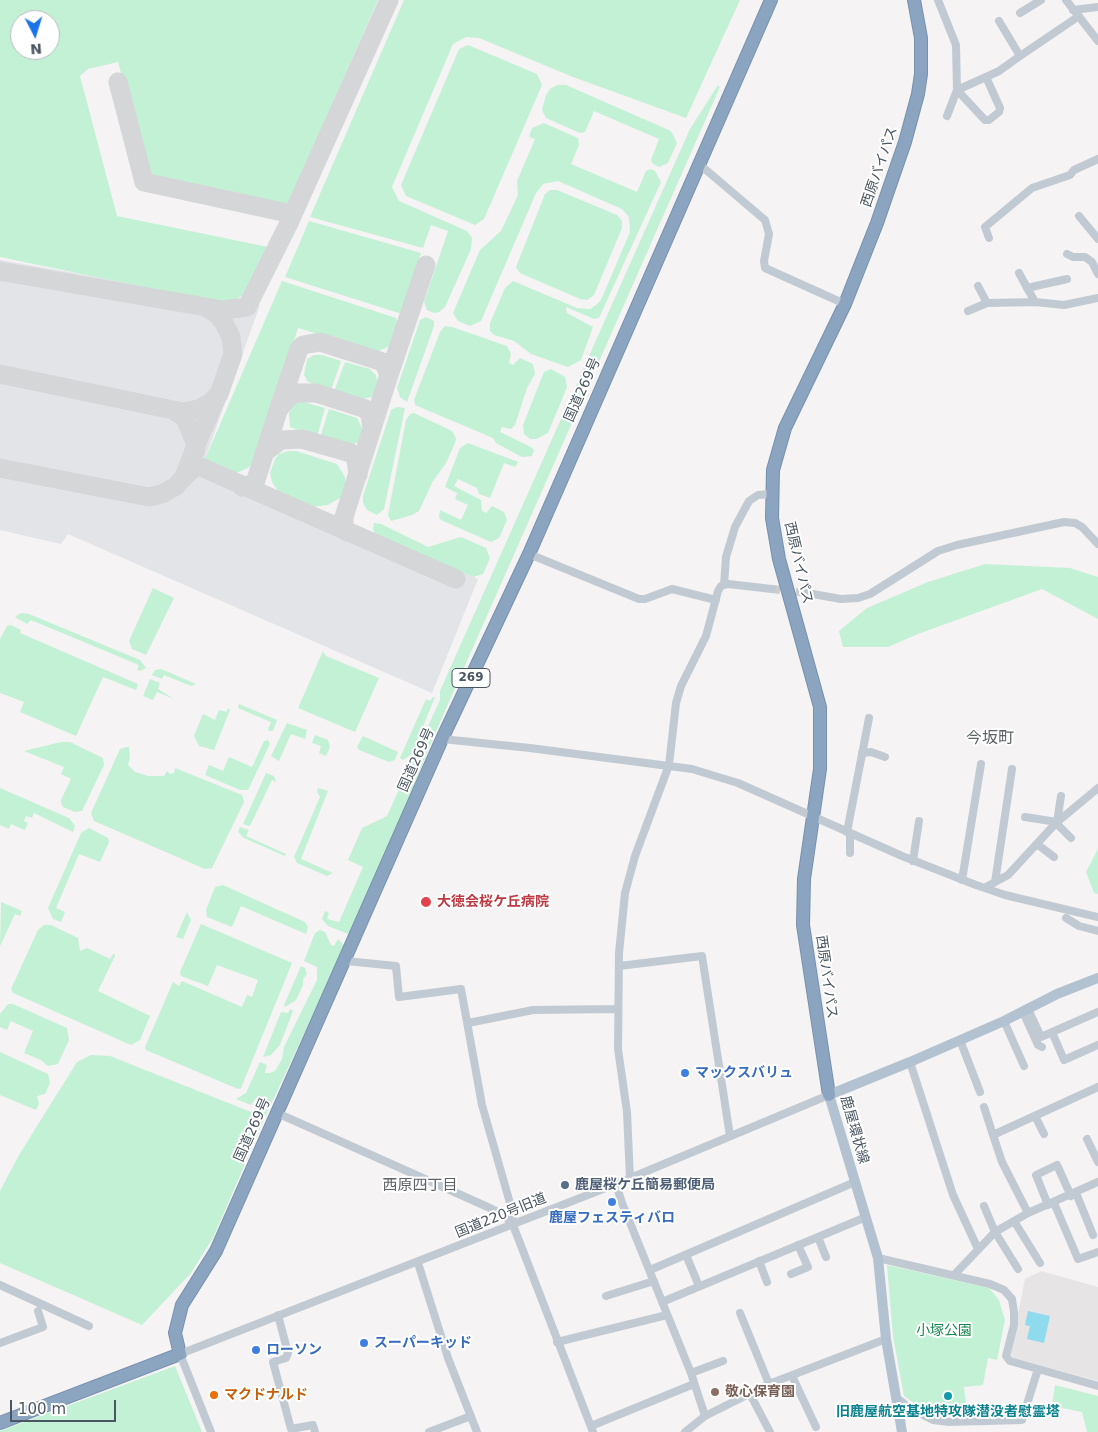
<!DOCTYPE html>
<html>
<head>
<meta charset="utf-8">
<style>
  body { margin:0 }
  #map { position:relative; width:1098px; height:1432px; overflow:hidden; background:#f5f3f3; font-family:"DejaVu Sans",sans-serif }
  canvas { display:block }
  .north { position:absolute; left:10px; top:10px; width:50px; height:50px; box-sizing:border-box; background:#fff; border:1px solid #b7bbc0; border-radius:50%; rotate:175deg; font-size:14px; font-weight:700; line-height:20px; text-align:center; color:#4a5661 }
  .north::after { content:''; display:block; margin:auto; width:18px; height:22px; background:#1a73e8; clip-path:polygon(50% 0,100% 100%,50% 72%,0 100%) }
  .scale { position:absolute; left:10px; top:1400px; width:106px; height:22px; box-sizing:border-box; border:2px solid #4a5661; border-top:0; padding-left:6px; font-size:15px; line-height:18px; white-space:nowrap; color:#4a5661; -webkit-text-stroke:4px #fff; paint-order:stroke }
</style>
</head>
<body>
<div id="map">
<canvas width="1098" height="1432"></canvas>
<div class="north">N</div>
<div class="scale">100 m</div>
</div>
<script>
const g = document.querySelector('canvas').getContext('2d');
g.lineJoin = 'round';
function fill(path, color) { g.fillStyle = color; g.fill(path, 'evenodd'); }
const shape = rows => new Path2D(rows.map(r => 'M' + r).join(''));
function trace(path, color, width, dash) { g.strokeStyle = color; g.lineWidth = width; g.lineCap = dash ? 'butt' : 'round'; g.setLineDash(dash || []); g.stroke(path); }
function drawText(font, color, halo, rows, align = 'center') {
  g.font = font + ' "DejaVu Sans","Noto Sans JP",sans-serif'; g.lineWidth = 4; g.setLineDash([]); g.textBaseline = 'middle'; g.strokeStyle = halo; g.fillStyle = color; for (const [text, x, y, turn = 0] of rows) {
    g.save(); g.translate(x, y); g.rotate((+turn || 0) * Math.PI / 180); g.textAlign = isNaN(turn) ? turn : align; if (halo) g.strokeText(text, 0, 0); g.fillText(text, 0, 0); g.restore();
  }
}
fill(shape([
  [1041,1271,1098,1287,1098,1381,1014,1358,1010,1354,1025,1279]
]), '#e6e4e5');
fill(shape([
  [0,260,260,305,205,459,478,579,432,693,68,534,61,544,0,530]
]), '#e2e4e7');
fill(shape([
  [0,0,378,0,287,207,150,180,118,62,88,69,80,76,117,216,268,247,248,293,232,301,217,302,0,257],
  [20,20,50,20,50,50,20,50],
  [404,0,740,0,686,118,573,77,479,38,466,37,453,44,392,187,399,201,467,231,472,238,471,249,445,307,439,312,434,313,427,310,424,302,448,231,431,225,423,248,310,217],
  [468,45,537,74,542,85,484,219,475,225,406,196,401,185,459,49],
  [558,85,566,85,671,131,677,143,668,163,659,167,653,164,651,160,659,139,594,111,585,132,580,133,546,118,542,110,546,95,551,88],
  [718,85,720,87,430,745,377,880,351,935,328,926,322,919,325,911,329,913,327,919,339,922,363,867,348,860,362,828,387,816,440,700,440,691,690,129],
  [544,123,578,138,579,145,571,164,637,192,646,171,651,169,655,171,661,182,599,318,594,319,566,307,567,313,593,327,581,360,568,367,531,354,514,341,494,335,490,331,490,323,505,288,513,281,577,308,590,309,596,305,601,300,630,232,629,217,622,209,558,181,543,184,536,193,481,321,470,326,458,321,453,313,480,250,501,231,518,195,517,181,535,139,529,137,532,128],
  [550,190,557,190,617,215,622,221,622,228,594,295,587,300,580,299,520,273,516,267,545,194],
  [309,221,421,253,402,314,285,277],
  [282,281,396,318,398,324,390,346,376,352,298,328,256,459,248,468,236,473,205,459],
  [426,317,434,321,434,326,407,402,400,397,397,388,420,320],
  [445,326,452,327,507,346,511,354,509,363,513,365,520,358,533,364,535,374,527,388,515,425,511,429,502,427,500,432,531,447,534,450,532,456,522,457,496,443,493,438,415,405,414,400,440,332],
  [314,355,322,355,341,361,331,390,308,382,304,375,307,359],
  [345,362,370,369,376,375,378,385,372,397,361,399,336,391,335,389],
  [551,369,565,377,567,387,548,433,536,439,530,439,524,434,523,425,544,372],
  [300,401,325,408,317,437,290,427,289,413,295,404],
  [397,407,405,408,384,509,377,515,367,510,363,503,363,496,391,410],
  [329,409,357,418,362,428,361,439,357,443,349,447,320,438],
  [414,413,452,431,456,438,455,443,446,463,433,481,419,511,412,515,391,521,388,515,406,420,410,414],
  [468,443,518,462,515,467,504,463,490,498,479,494,477,488,458,479,454,486,481,500,482,511,486,513,492,506,504,512,507,520,499,538,491,542,441,520,439,517,440,510,461,520,468,505,455,499,457,493,445,487,460,448],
  [288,451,296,451,337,464,345,477,346,487,340,498,328,505,310,507,280,494,272,482,270,473,275,459,279,454],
  [374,523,381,524,428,547,461,537,486,548,490,558,483,574,473,577,376,535,373,530],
  [985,564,1070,568,1098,577,1098,619,1042,589,918,634,888,647,843,647,839,631,867,608,928,582],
  [153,588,174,598,146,655,132,649,129,641],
  [21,613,29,614,140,660,146,668,140,671,137,670,139,665,31,620,27,624,15,617],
  [11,625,21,630,20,633,138,684,136,690,103,677,76,736,20,712,24,702,0,693,0,639,7,626],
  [323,651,326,656,379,678,355,732,298,708],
  [160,669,166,671,196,684,191,686,164,675,162,679,152,675,155,670],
  [150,679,160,683,158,689,174,699,157,692,153,700,143,696],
  [433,697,435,697,412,754,403,760,400,758,426,699,430,701],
  [239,704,277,720,273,731,269,731,268,729,271,722,238,708],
  [228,708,230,710,214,750,199,746,194,736,203,714,215,720,219,710,227,712],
  [287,723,307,730,305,739,291,734,279,761,271,756],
  [315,735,328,740,330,747,326,756,319,753,321,746,312,743],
  [363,736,398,752,395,760,389,762,359,750,357,747],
  [268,740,270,744,248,790,240,790,205,775,209,765,223,771,229,757,252,767,264,741],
  [61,742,70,742,103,758,104,765,82,811,75,812,63,807,61,803,61,800,71,779,61,774,64,767,24,751],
  [126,747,129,747,130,758,128,765,135,772,148,776,164,776,167,771,170,774,174,773,175,768,242,795,244,802,212,868,205,869,94,821,91,813,120,749],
  [266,773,274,776,276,782,272,780,250,826,243,824],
  [0,788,69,818,75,826,73,832,34,813,32,818,26,816,24,821,28,823,25,830,11,824,9,829,0,825],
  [318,788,328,791,301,859,333,873,327,876,297,863,294,857,320,797,317,792],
  [240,827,249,830,246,836,286,854,285,856,244,838,238,832],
  [89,828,108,838,109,842,100,862,79,854,56,908,65,912,61,922,53,919,48,908,81,833],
  [1098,849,1098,894,1094,893,1086,872],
  [223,885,305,922,308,927,306,934,241,906,232,927,207,917,206,910,215,887],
  [1,902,22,911,20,916,15,914,0,946],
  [187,912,191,920,183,939,176,937],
  [201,924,292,963,241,1088,238,1089,146,1050,145,1047,173,982,179,986,182,981,242,1007,247,995,252,997,258,980,217,965,208,986,181,976,180,972],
  [44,925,51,925,78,938,80,951,87,948,110,959,114,953,115,956,98,991,150,1016,140,1040,131,1045,13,993,11,989,38,930],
  [320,930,325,932,331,945,334,946,338,939,345,946,265,1117,214,1236,191,1273,142,1325,0,1263,0,1191,19,1155,77,1062,91,1055,110,1056,261,1116,266,1106,265,1102,256,1098,251,1105,236,1099,246,1093,260,1062,267,1065,265,1073,270,1073,275,1071,282,1059,284,1047,317,980,317,967,304,961,315,933],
  [301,966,305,968,307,974,303,979,303,985,296,1000,285,1007,284,1005],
  [8,1004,13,1004,67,1028,69,1040,58,1064,48,1066,41,1060,24,1053,33,1031,11,1021,7,1030,0,1027,0,1014],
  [290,1009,293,1011,280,1045,271,1055,263,1057,281,1012,288,1013],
  [0,1052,48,1074,50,1083,45,1094,37,1096,39,1104,36,1110,0,1095],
  [887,1265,989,1288,999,1300,1005,1320,997,1360,988,1358,983,1385,964,1387,966,1403,962,1412,927,1413,904,1396,893,1336],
  [175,1366,202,1432,0,1432,0,1431],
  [1055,1385,1098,1396,1098,1432,1087,1432,1082,1412,1052,1406]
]), '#c3f1d5');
fill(shape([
  [1028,1311,1050,1316,1044,1343,1027,1339,1030,1326,1025,1325]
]), '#90daee');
trace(shape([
  [118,82,144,182,292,214],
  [0,271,223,310,247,307,288,225,389,0],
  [0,374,173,410,185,412,198,409,210,403,219,394,233,354,231,337,224,323,218,315,205,307],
  [388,378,426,265],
  [280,408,290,396,297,393,316,393,366,409,370,415,372,429],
  [196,450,196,445,217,397],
  [264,453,281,440,302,439,351,453,356,459,358,475],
  [0,468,149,497,162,494,176,486,184,477,196,445,185,418,173,410],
  [184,477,195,467,201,467,456,579],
  [242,487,255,483,278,411,299,349,303,345,320,342,383,362,388,372,388,378,344,517,344,527,347,532]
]), '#d5d6d8', 19);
trace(shape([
  [772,589,807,593]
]), '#caccce', 8, [8, 4]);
const highway = shape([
  [829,1095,803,925,804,879,820,769,820,707,779,559,772,518,773,470,785,428,845,304,877,223,905,142,918,94,921,74,921,38,914,0],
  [0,1423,180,1354,175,1333,182,1305,216,1251,442,739,529,554,771,0]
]);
trace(highway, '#7690ad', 14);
trace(shape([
  [938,0,956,45,957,90,947,116],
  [1066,0,1098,41],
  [1073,10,1098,7],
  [1020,13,1041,0],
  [999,21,1020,56,1079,16],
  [986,77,1000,108,999,112,989,120,985,120,957,90,986,77,999,71,1020,56],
  [699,164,765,220,769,234,764,261,765,268,845,304],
  [1079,216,1098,239],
  [989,238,985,227,1032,188,1070,175,1074,170,1098,159],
  [1067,254,1073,257,1085,257,1092,262,1098,274],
  [1019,273,1035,302,1064,305,1098,298],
  [978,286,987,303,1035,302],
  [1027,288,1067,279],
  [968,311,987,303],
  [529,554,639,599,645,599,672,589,716,600],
  [724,585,726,557,735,527,749,501,758,495,771,494],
  [807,593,841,599,858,598,870,594,938,551,957,545,1064,522,1075,523,1082,527,1098,544],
  [442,739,530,748,692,769,738,783,902,856,976,885,1005,895,1098,917],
  [862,753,871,752,885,757],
  [1025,817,1057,822,1061,796],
  [1056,823,1071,838],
  [847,832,869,718],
  [850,834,850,853],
  [1037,844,1054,857],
  [913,861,919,821],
  [962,880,981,764],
  [995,882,1012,769],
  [986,887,1008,875,1056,823,1098,788],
  [1066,918,1079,926,1098,931],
  [346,961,396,966,399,997,461,989,482,1105,512,1210,513,1225,593,1432],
  [619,966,702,956,730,1136],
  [1028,1009,1041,1037,1098,1012],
  [1023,1012,1038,1045,1042,1047],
  [1004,1021,1024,1066],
  [468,1023,533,1010,618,1009],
  [1052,1032,1064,1060,1098,1045],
  [960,1040,980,1092],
  [910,1062,953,1195,978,1249],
  [984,1107,993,1135],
  [277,1113,490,1208,504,1215,513,1225],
  [1035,1116,1044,1134],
  [1087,1139,1098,1162],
  [630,1179,627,1112,618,1049,619,953,625,893,635,856,669,765,676,703,681,686,706,636,718,591,721,586,728,584,772,589],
  [616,1184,622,1203,691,1373,705,1416],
  [1076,1193,1093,1235],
  [1054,1203,1078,1259,1098,1252],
  [1048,1205,1036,1175,1057,1165,1071,1196],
  [984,1206,995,1232,1018,1269],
  [1028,1213,1002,1162,993,1135,1098,1087],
  [1014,1221,1040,1263],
  [818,1237,826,1257],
  [686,1255,699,1286],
  [878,1258,990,1284,1004,1290,1012,1299,1014,1312,1014,1325,1006,1356,1010,1361,1098,1386],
  [759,1261,767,1282],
  [418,1263,448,1358,477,1432],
  [650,1270,855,1182],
  [791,1274,808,1267,798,1245],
  [954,1275,995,1232,1028,1213,1098,1182],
  [0,1285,89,1326],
  [606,1296,654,1281],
  [662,1302,866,1217],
  [740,1313,769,1384],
  [278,1315,288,1353,286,1358,273,1362,291,1429,313,1425,315,1432],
  [557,1342,667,1315],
  [0,1343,43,1327,38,1311],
  [691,1373,723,1361],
  [792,1376,816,1427],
  [750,1394,770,1432],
  [896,1397,911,1409,933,1420,949,1422,1022,1420,1038,1369],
  [591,1426,694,1384],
  [211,1432,180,1354,616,1184,829,1095],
  [429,1432,471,1416],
  [685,1432,705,1416,769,1384,886,1339]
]), '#c1cad2', 8);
trace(shape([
  [902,1432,886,1339,878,1258,829,1095,910,1062,1004,1021,1057,994,1098,978]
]), '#b3c2d1', 10);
trace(highway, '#8ba5c1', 12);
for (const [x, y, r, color] of [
  [426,902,6,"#e0444e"],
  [685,1073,5,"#3f7fe0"],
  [565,1185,5,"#5c6f8a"],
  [612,1202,5,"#3f7fe0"],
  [364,1343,5,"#3f7fe0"],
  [256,1350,5,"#3f7fe0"],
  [715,1392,5,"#8d6e63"],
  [214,1395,5,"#e8710a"],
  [948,1396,5,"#0f9aa8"]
]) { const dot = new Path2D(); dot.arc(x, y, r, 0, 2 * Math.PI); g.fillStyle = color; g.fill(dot); trace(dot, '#fff', 2); }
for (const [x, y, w] of [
  [471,678,38]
]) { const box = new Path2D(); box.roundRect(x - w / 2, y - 9.5, w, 19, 4); g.fillStyle = '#fff'; g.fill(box); trace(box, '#4a5661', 1); }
drawText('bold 12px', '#4a5661', null, [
  ["269",471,678]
]);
drawText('14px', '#4a5661', '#fff', [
  ["西原バイパス",880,167,-71],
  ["国道269号",583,390,-66],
  ["西原バイパス",798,563,77],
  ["国道269号",417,760,-66],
  ["西原バイパス",826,977,82],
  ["国道269号",253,1130,-66],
  ["鹿屋環状線",854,1130,74],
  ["国道220号旧道",501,1216,-22]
]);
drawText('bold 14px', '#be3a42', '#fff', [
  ["大徳会桜ケ丘病院",437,902]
], 'left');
drawText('bold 14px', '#366cbe', '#fff', [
  ["マックスバリュ",695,1073],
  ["鹿屋フェスティバロ",612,1218,"center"],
  ["スーパーキッド",374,1343],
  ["ローソン",266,1350]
], 'left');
drawText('bold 14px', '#4e5e75', '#fff', [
  ["鹿屋桜ケ丘簡易郵便局",575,1185]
], 'left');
drawText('14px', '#17864f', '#fff', [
  ["小塚公園",944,1331]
]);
drawText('bold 14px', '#785e54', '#fff', [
  ["敬心保育園",725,1392]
], 'left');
drawText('bold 14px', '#c56008', '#fff', [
  ["マクドナルド",224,1395]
], 'left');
drawText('bold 14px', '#0d838f', '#fff', [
  ["旧鹿屋航空基地特攻隊潜没者慰霊塔",948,1412]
]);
drawText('15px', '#5f6368', '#fff', [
  ["西原四丁目",420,1186]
]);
drawText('16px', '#5f6368', '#fff', [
  ["今坂町",990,739]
]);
</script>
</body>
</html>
